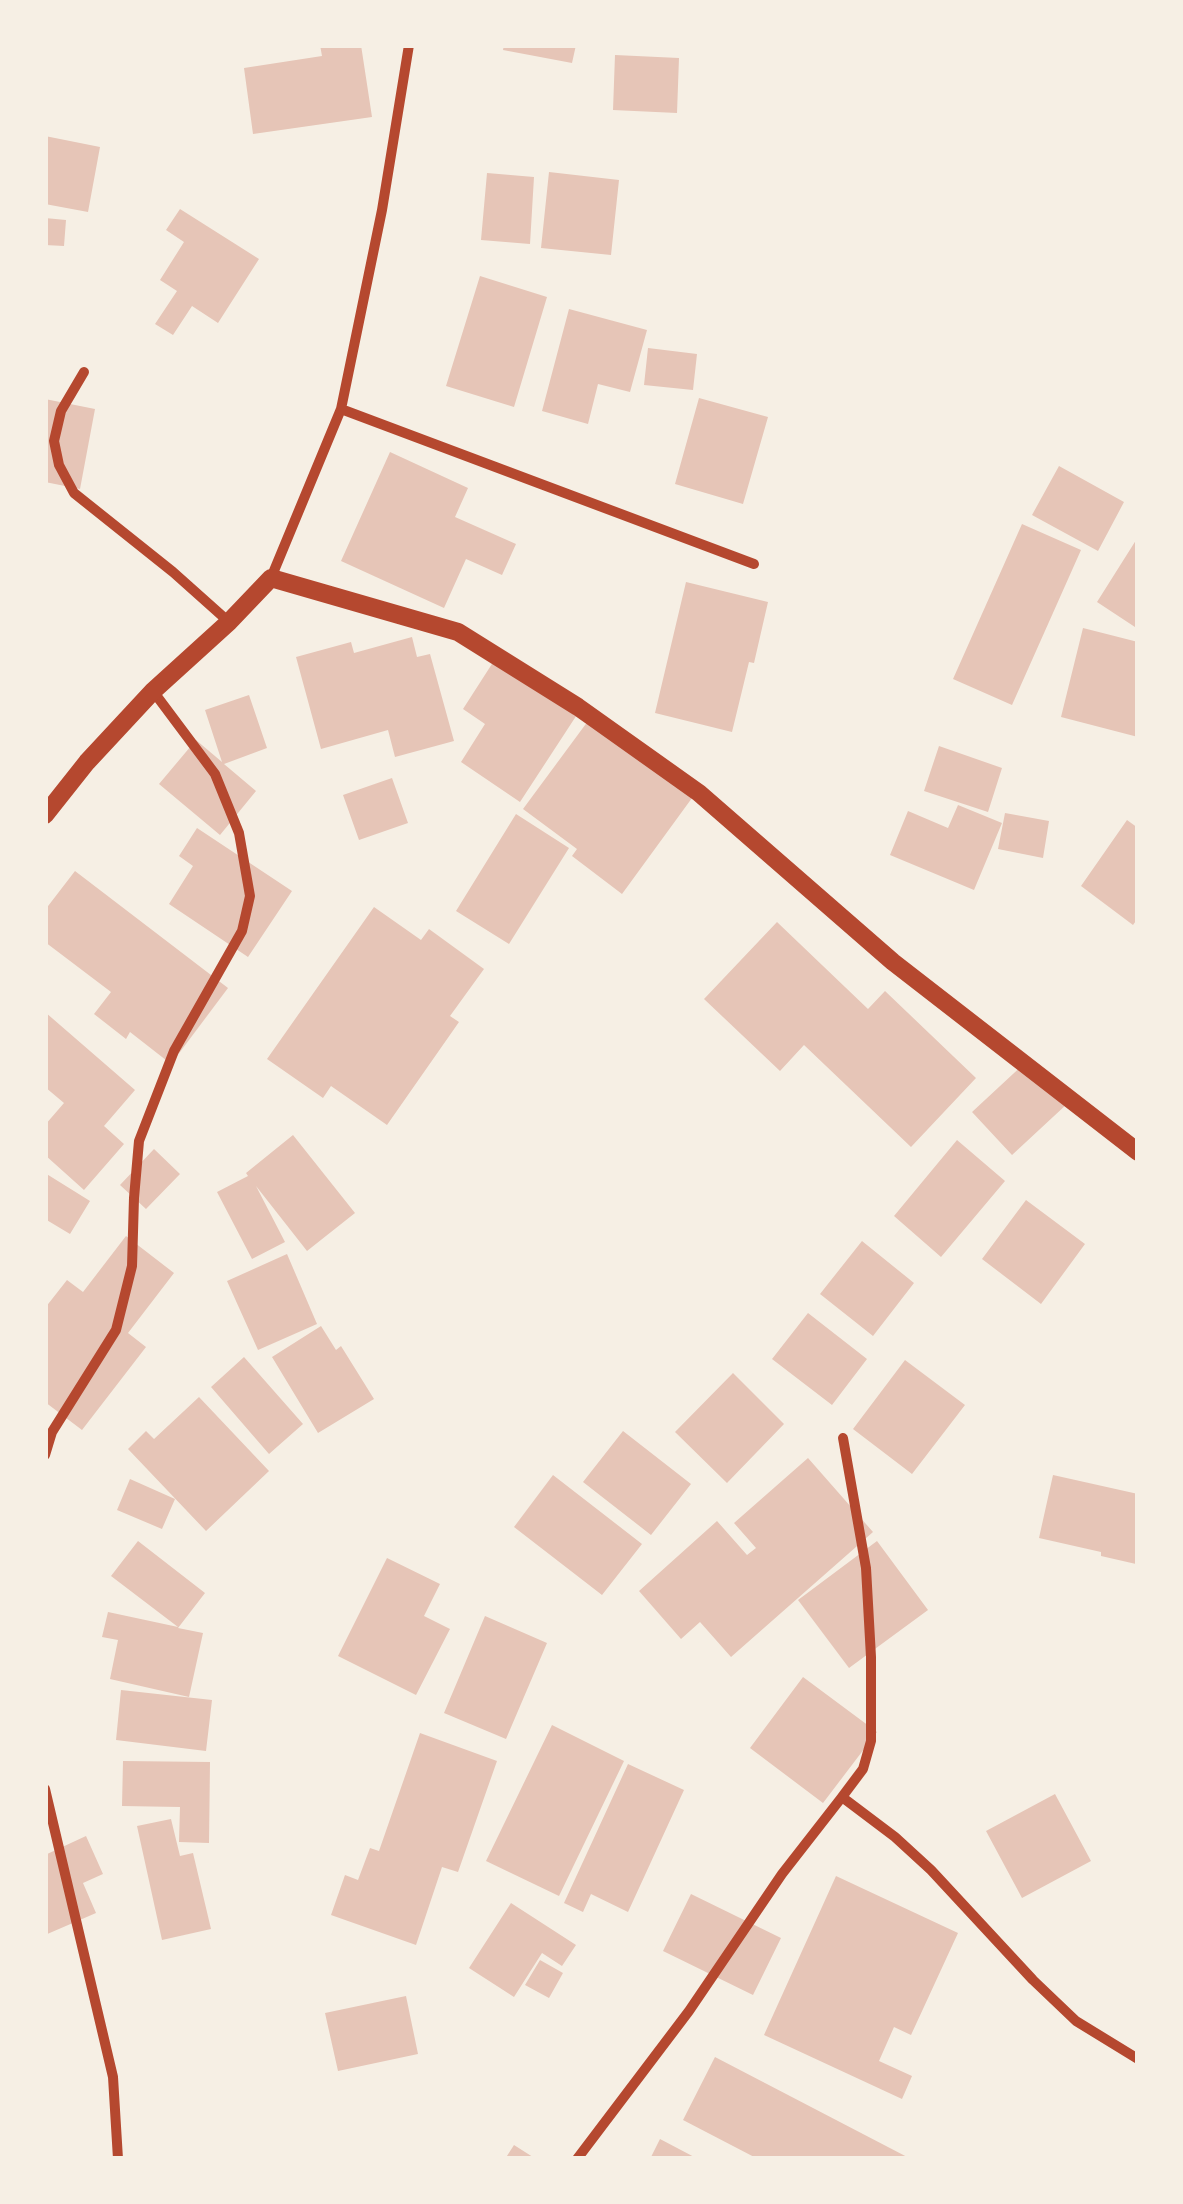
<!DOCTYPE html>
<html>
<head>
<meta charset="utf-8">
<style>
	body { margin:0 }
	#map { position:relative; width:1183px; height:2204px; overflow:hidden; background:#f6efe4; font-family:"Varela Round",sans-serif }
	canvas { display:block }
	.frame { position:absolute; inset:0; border:48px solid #f6efe4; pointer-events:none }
</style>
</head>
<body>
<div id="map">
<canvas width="1183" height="2204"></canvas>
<div class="frame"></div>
</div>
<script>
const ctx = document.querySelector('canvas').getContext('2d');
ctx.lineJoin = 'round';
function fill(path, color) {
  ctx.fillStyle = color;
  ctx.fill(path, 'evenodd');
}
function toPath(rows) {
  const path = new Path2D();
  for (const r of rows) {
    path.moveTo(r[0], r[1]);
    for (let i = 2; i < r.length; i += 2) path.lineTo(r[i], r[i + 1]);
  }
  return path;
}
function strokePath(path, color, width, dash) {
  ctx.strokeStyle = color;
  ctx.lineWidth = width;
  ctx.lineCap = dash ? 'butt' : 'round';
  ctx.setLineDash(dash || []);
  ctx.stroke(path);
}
fill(toPath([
	[320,45,361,45,372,117,253,134,244,68,322,56],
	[504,45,576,45,572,63,503,50],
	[615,55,679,58,677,113,613,110],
	[45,136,100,147,88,212,45,204],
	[549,172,619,180,611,255,541,248],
	[487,173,534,177,530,244,481,240],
	[180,209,259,259,218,323,192,306,173,335,155,324,177,291,160,280,184,242,166,230],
	[45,218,66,220,64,246,45,245],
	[480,276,547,297,514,407,446,386],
	[569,309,647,330,630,392,598,384,588,424,542,411],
	[648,348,697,354,693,390,644,385],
	[699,398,768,417,743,504,675,484],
	[45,399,95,409,80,489,45,482],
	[390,452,468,488,455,517,516,544,502,575,466,559,444,608,341,561],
	[1059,466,1124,502,1098,551,1032,515],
	[1022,524,1081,550,1012,705,953,679],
	[1138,537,1138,629,1097,602],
	[686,582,768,602,754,663,749,662,732,732,655,713],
	[1083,628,1138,642,1138,737,1061,717],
	[412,637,417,657,430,654,454,741,395,757,388,730,321,749,296,657,351,642,354,653],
	[499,653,582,707,520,802,461,762,485,724,463,709],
	[249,695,267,748,224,764,256,791,220,835,159,784,196,740,222,762,205,710],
	[588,721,692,798,622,894,572,856,577,849,523,809],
	[939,746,1002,768,988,812,924,791],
	[392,778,408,823,359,840,343,795],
	[958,805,1002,823,974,890,890,855,908,811,948,828],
	[1005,813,1049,821,1043,858,998,849],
	[516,814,569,848,509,944,456,911],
	[1127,820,1138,828,1138,918,1133,925,1081,886],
	[197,828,292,891,248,957,169,904,193,866,179,856],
	[75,871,228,988,171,1064,130,1032,126,1039,94,1014,111,992,45,942,45,910],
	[374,907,421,940,429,929,484,969,450,1016,459,1022,387,1125,331,1086,323,1098,267,1059],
	[777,922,868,1009,885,991,976,1078,911,1147,804,1045,780,1071,704,999],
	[45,1012,135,1090,104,1126,124,1144,84,1190,45,1155,45,1125,64,1103,45,1087],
	[1027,1061,1067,1104,1012,1155,972,1112],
	[293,1135,355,1213,307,1251,256,1186,285,1242,252,1259,217,1192,248,1176,246,1173],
	[957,1140,1005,1181,941,1257,894,1216],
	[154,1149,180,1174,146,1209,120,1185],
	[45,1173,90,1201,70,1234,45,1219],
	[1026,1200,1085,1244,1041,1304,982,1259],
	[126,1236,174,1273,128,1333,146,1347,82,1430,45,1402,45,1308,67,1280,83,1292],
	[862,1241,914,1283,873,1336,820,1294],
	[287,1254,317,1324,258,1350,227,1281],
	[808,1313,867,1359,832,1405,772,1359],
	[321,1326,336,1350,341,1346,374,1399,318,1433,272,1357],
	[244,1357,303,1424,269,1454,211,1387],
	[905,1360,965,1405,912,1474,853,1429],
	[733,1373,784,1424,727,1483,675,1432],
	[199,1397,269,1471,206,1531,128,1449,146,1431,154,1439],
	[623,1431,691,1484,651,1535,583,1482],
	[808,1458,873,1532,731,1657,700,1622,681,1639,639,1591,717,1521,747,1555,756,1548,734,1523],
	[553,1475,642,1544,602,1595,514,1527],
	[1053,1475,1138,1494,1138,1554,1136,1564,1101,1556,1101,1552,1039,1538],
	[130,1479,175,1499,162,1529,117,1510],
	[138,1541,205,1593,178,1628,203,1633,189,1697,110,1679,118,1640,102,1637,108,1612,178,1627,111,1576],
	[877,1541,928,1610,849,1668,798,1600],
	[387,1558,440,1584,424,1616,450,1629,416,1695,338,1656],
	[485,1616,547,1643,506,1739,444,1713],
	[803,1677,877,1732,823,1803,750,1748],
	[121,1690,212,1700,206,1751,116,1740],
	[552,1725,624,1761,559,1896,486,1861],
	[420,1733,497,1761,458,1872,442,1867,416,1945,331,1915,345,1875,358,1880,370,1848,379,1851],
	[123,1761,210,1762,209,1843,179,1842,180,1807,122,1806],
	[628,1764,684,1790,628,1912,591,1894,583,1912,564,1903],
	[1055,1794,1091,1861,1022,1898,986,1831],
	[171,1819,180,1856,193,1853,211,1929,162,1940,137,1826],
	[86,1836,103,1874,83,1883,96,1913,45,1935,45,1855],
	[836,1876,958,1933,911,2035,894,2027,879,2061,912,2076,902,2099,764,2035],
	[691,1894,781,1938,753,1995,663,1951],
	[511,1903,576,1945,562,1966,542,1953,514,1997,469,1968],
	[540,1960,563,1973,549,1998,525,1985],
	[406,1996,418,2054,338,2071,325,2013],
	[715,2057,911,2159,758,2159,683,2120],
	[660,2139,698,2159,650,2159],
	[514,2145,536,2159,505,2159]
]), '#e6c5b7');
strokePath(toPath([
	[84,372,61,411,54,441,59,465,74,493,173,572,229,622],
	[341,409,754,564],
	[271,578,341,409,382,210,409,45],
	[843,1438,866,1568,871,1657,871,1741,863,1769,842,1797,895,1837,931,1870,1033,1980,1076,2021,1138,2059],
	[45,1455,52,1432,116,1330,132,1266,134,1198,139,1141,174,1051,242,931,250,896,239,833,215,774,153,691],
	[45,1789,113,2077,118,2159],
	[577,2159,689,2011,782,1874,842,1797]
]), '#b5482f', 10);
strokePath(toPath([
	[45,815,87,762,153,691,229,622,271,578,458,632,578,707,699,793,893,962,1138,1152]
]), '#b5482f', 18);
</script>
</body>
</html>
